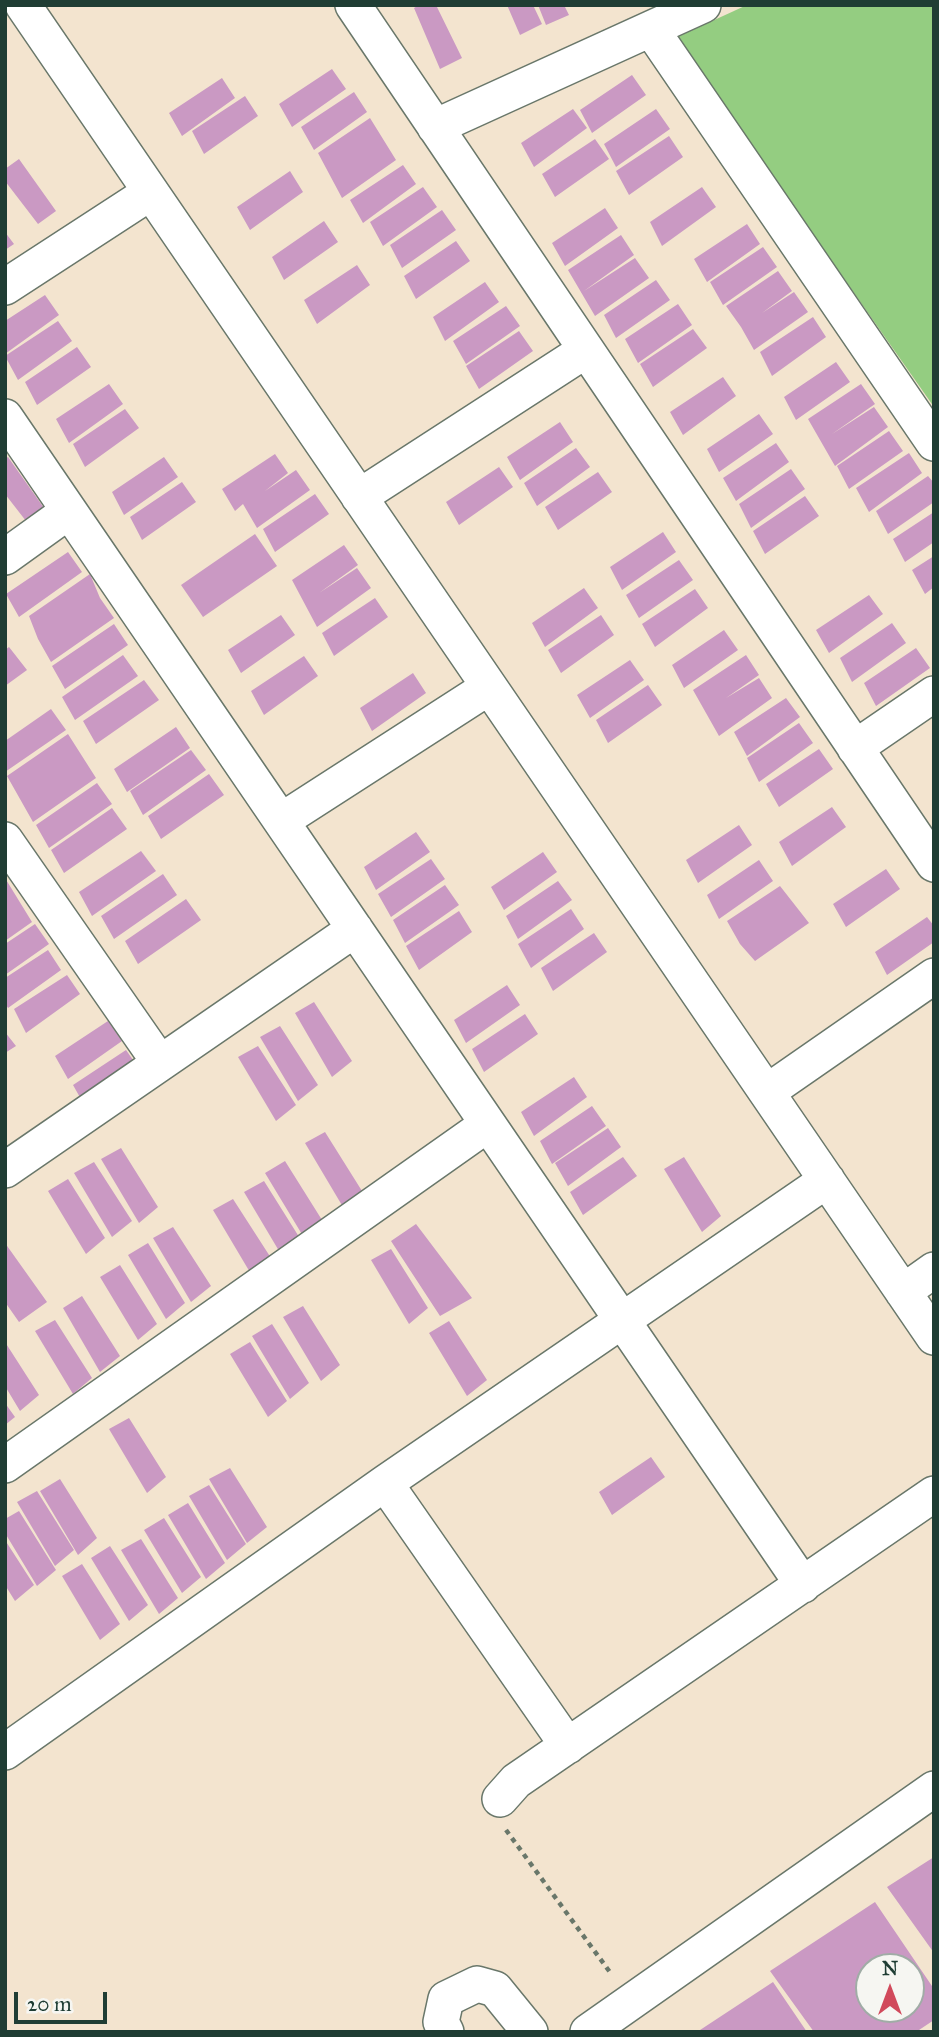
<!DOCTYPE html>
<html>
<head>
<meta charset="utf-8">
<style>
	body { margin:0 }
	#map { position:relative; width:939px; height:2037px; overflow:hidden; background:#f3e4cf; font-family:"IM FELL Great Primer",serif }
	canvas { display:block }
	.frame { position:absolute; inset:0; border:7px solid #1f3d34; pointer-events:none }
	.north { position:absolute; left:855px; top:1953px; width:70px; height:70px; box-sizing:border-box; background:#f6f6f2; border:2px solid #a0aca6; border-radius:50%; rotate:0deg; font-size:19px; font-weight:700; line-height:28px; text-align:center; color:#1f3d34 }
	.north::after { content:''; display:block; margin:auto; width:24px; height:32px; background:#d1495b; clip-path:polygon(50% 0,100% 100%,50% 72%,0 100%) }
	.scale { position:absolute; left:14px; top:1992px; width:93px; height:32px; box-sizing:border-box; border:4px solid #1f3d34; border-top:0; padding-left:9px; font-size:21px; line-height:24px; white-space:nowrap; color:#1f3d34; -webkit-text-stroke:5px #f6f6f2; paint-order:stroke }
</style>
</head>
<body>
<div id="map">
<canvas width="939" height="2037"></canvas>
<div class="frame"></div>
<div class="north">N</div>
<div class="scale">20 m</div>
</div>
<script>
const ctx = document.querySelector('canvas').getContext('2d');
ctx.lineJoin = 'round';
function fill(path, color) {
  ctx.fillStyle = color;
  ctx.fill(path, 'evenodd');
}
function toPath(rows) {
  const path = new Path2D();
  for (const r of rows) {
    path.moveTo(r[0], r[1]);
    for (let i = 2; i < r.length; i += 2) path.lineTo(r[i], r[i + 1]);
  }
  return path;
}
function strokePath(path, color, width, dash) {
  ctx.strokeStyle = color;
  ctx.lineWidth = width;
  ctx.lineCap = dash ? 'butt' : 'round';
  ctx.setLineDash(dash || []);
  ctx.stroke(path);
}
fill(toPath([
	[747,5,934,5,934,407,675,38]
]), '#94cd81');
fill(toPath([
	[419,5,436,5,462,58,440,69,414,8],
	[507,5,533,5,542,24,520,35],
	[538,5,564,5,569,15,546,25],
	[332,69,346,89,292,127,279,104],
	[632,75,646,95,592,133,580,110],
	[222,78,235,98,182,136,169,113],
	[354,92,367,112,314,150,301,127],
	[245,96,258,116,204,154,192,131],
	[573,109,587,128,534,167,521,143],
	[656,109,670,129,616,167,604,144],
	[370,118,396,160,342,198,318,153],
	[669,136,683,157,629,195,616,171],
	[595,139,609,159,555,197,542,174],
	[19,159,56,211,38,224,5,181,5,169],
	[403,165,416,184,363,223,350,200],
	[290,171,303,192,250,230,237,207],
	[423,187,437,207,383,246,370,222],
	[702,187,716,207,662,246,650,222],
	[605,208,618,228,565,266,552,243],
	[442,210,456,230,402,268,390,245],
	[324,221,338,242,284,280,272,257],
	[747,224,760,244,707,282,694,259],
	[5,232,14,244,5,250],
	[621,235,634,255,584,291,635,258,649,278,595,316,568,270],
	[456,241,470,261,416,299,404,276],
	[763,247,777,267,723,305,710,282],
	[357,265,370,285,317,324,304,300],
	[778,271,792,291,762,313,794,292,808,312,754,350,741,327,726,306],
	[656,280,670,300,616,338,604,315],
	[485,282,499,302,445,341,433,317],
	[45,295,59,315,5,354,5,321],
	[678,304,692,325,638,363,625,339],
	[506,306,520,326,466,364,453,341],
	[813,317,826,337,772,376,760,352],
	[58,321,72,341,18,380,5,356],
	[693,329,707,348,653,387,640,364],
	[519,331,533,351,479,389,466,366],
	[77,347,91,367,37,405,25,382],
	[836,362,850,382,796,420,784,397],
	[723,377,736,396,683,435,670,412],
	[109,384,123,404,69,443,56,419],
	[861,384,875,404,832,434,874,407,888,427,835,466,808,419],
	[125,409,139,428,85,467,73,444],
	[759,414,773,434,719,472,707,449],
	[560,422,573,442,520,480,507,457],
	[889,431,903,451,849,489,837,466],
	[776,443,789,462,736,501,723,478],
	[576,448,590,467,537,506,524,483],
	[909,453,922,473,869,512,856,488],
	[275,454,288,473,265,491,296,470,310,490,257,528,243,504,235,511,222,489],
	[8,457,44,508,26,521,5,494,5,459],
	[164,457,178,477,124,515,112,492],
	[499,467,513,487,459,525,446,502],
	[791,469,805,489,751,528,739,504],
	[598,472,612,492,558,530,545,507],
	[928,476,934,483,934,502,888,534,876,511],
	[182,482,196,502,142,540,130,517],
	[315,494,329,514,275,552,263,529],
	[805,496,819,516,765,554,753,531],
	[934,512,934,542,905,562,893,539],
	[663,532,676,552,622,590,610,567],
	[255,534,277,566,203,617,181,585],
	[344,545,358,565,319,593,357,568,371,588,317,627,292,580],
	[68,552,82,572,19,617,6,594],
	[934,556,934,587,925,594,912,570],
	[679,560,693,580,639,618,626,595],
	[90,574,100,598,114,618,51,662,38,639,29,616],
	[584,588,598,608,545,647,532,623],
	[695,589,708,608,655,647,642,624],
	[869,595,883,614,829,653,816,630],
	[375,598,388,617,334,656,322,633],
	[281,615,295,635,241,673,228,650],
	[601,615,614,635,561,673,548,650],
	[892,623,906,643,852,682,840,658],
	[114,624,128,645,65,689,52,666],
	[724,630,738,650,684,688,672,665],
	[9,647,27,670,5,686,5,650],
	[916,648,930,668,876,706,864,683],
	[123,655,138,676,75,720,62,697],
	[746,655,759,675,726,698,759,678,772,698,719,736,693,690],
	[304,656,318,676,264,715,251,691],
	[630,660,644,680,590,718,577,695],
	[413,673,426,693,372,731,360,708],
	[144,680,159,700,96,744,83,721],
	[648,685,662,705,608,743,596,720],
	[786,698,800,717,747,756,734,732],
	[51,709,66,730,5,772,5,741],
	[799,723,813,743,759,782,747,758],
	[176,727,190,748,127,792,114,769],
	[68,734,96,778,33,822,7,776],
	[819,749,833,769,779,807,766,784],
	[191,750,206,770,143,815,130,791],
	[209,774,224,795,161,839,148,816],
	[97,783,112,804,49,848,36,825],
	[832,807,846,827,792,866,779,842],
	[112,808,127,829,64,873,51,850],
	[739,825,752,845,698,883,686,860],
	[416,832,430,852,376,890,364,867],
	[141,851,156,871,92,916,79,892],
	[543,852,557,872,504,910,491,887],
	[431,859,445,879,391,917,378,894],
	[759,860,773,881,719,919,707,895],
	[886,869,900,889,846,927,833,904],
	[163,874,177,895,114,939,101,916],
	[5,878,32,922,5,941],
	[558,881,572,900,518,939,506,916],
	[445,885,459,905,405,943,393,920],
	[780,886,809,923,755,961,740,944,727,921],
	[186,899,201,920,138,964,125,941],
	[571,909,584,929,531,968,518,944],
	[459,911,472,932,419,970,406,946],
	[927,917,934,926,934,942,887,975,875,952],
	[35,924,49,944,5,975,5,944],
	[594,933,607,952,553,991,541,968],
	[48,950,61,970,8,1008,5,1003,5,978],
	[67,975,80,994,26,1033,14,1009],
	[507,985,520,1005,466,1043,454,1020],
	[314,1002,352,1061,332,1077,295,1013],
	[525,1014,538,1034,484,1072,472,1049],
	[108,1021,122,1041,68,1079,55,1056],
	[280,1026,318,1085,298,1101,260,1037],
	[5,1032,16,1046,5,1053],
	[258,1046,296,1105,276,1121,238,1057],
	[126,1050,140,1070,86,1108,73,1085],
	[574,1077,587,1097,534,1136,521,1112],
	[592,1106,606,1126,552,1164,540,1141],
	[608,1128,621,1147,568,1186,555,1163],
	[325,1132,362,1191,343,1207,305,1143],
	[121,1148,158,1207,139,1223,101,1159],
	[623,1157,637,1176,583,1215,570,1192],
	[684,1157,721,1216,702,1232,664,1169],
	[285,1161,322,1220,303,1236,265,1173],
	[94,1162,132,1221,112,1237,74,1173],
	[68,1179,105,1238,86,1254,48,1191],
	[264,1181,301,1240,282,1256,244,1192],
	[233,1199,271,1258,251,1274,213,1210],
	[416,1224,472,1298,440,1316,391,1241],
	[173,1227,211,1286,191,1302,153,1238],
	[5,1243,47,1302,19,1322,5,1302],
	[148,1243,185,1303,166,1319,128,1255],
	[391,1249,428,1308,409,1324,371,1260],
	[120,1265,157,1324,138,1340,100,1277],
	[82,1296,120,1356,100,1372,63,1308],
	[303,1306,340,1365,321,1381,283,1317],
	[55,1320,92,1378,73,1394,35,1331],
	[449,1321,487,1380,467,1396,429,1333],
	[272,1324,309,1383,290,1399,252,1336],
	[5,1342,39,1395,20,1411,5,1386],
	[250,1342,287,1401,268,1417,230,1354],
	[5,1403,15,1417,5,1425],
	[129,1418,166,1477,147,1493,109,1429],
	[651,1457,665,1477,612,1515,599,1492],
	[230,1468,267,1527,247,1543,209,1479],
	[60,1479,97,1538,78,1555,40,1491],
	[209,1485,246,1544,227,1560,189,1496],
	[37,1491,74,1550,55,1566,17,1502],
	[188,1503,225,1563,206,1579,168,1515],
	[19,1511,56,1570,37,1586,5,1533,5,1519],
	[164,1518,201,1577,182,1593,144,1530],
	[141,1539,178,1598,159,1614,121,1550],
	[5,1540,34,1585,15,1601,5,1585],
	[110,1546,148,1605,129,1621,91,1558],
	[82,1564,120,1624,100,1640,62,1576],
	[934,1857,934,1953,887,1887],
	[875,1902,934,1989,934,2020,916,2032,814,2032,770,1971],
	[869,1967,911,1967,911,2009,869,2009],
	[773,1982,807,2032,697,2032]
]), '#ca99c3');
const minor = toPath([
	[23,5,934,1337],
	[353,5,934,864],
	[651,29,934,443],
	[435,127,703,5],
	[5,287,151,192],
	[5,417,803,1585],
	[359,497,586,350],
	[5,557,69,511],
	[855,748,934,694],
	[281,821,489,687],
	[5,840,160,1063],
	[767,1092,934,976],
	[5,1170,355,929],
	[903,1292,934,1270],
	[5,1465,488,1124],
	[385,1483,568,1746],
	[5,1752,385,1483,827,1180],
	[500,1799,516,1781,934,1494],
	[446,2032,441,2022,446,1999,477,1984,495,1989,530,2032],
	[588,2032,934,1789]
]);
strokePath(minor, '#69776a', 38);
strokePath(toPath([
	[506,1830,612,1975]
]), '#69776a', 4.5, [5, 5]);
strokePath(minor, '#fff', 35);
</script>
</body>
</html>
